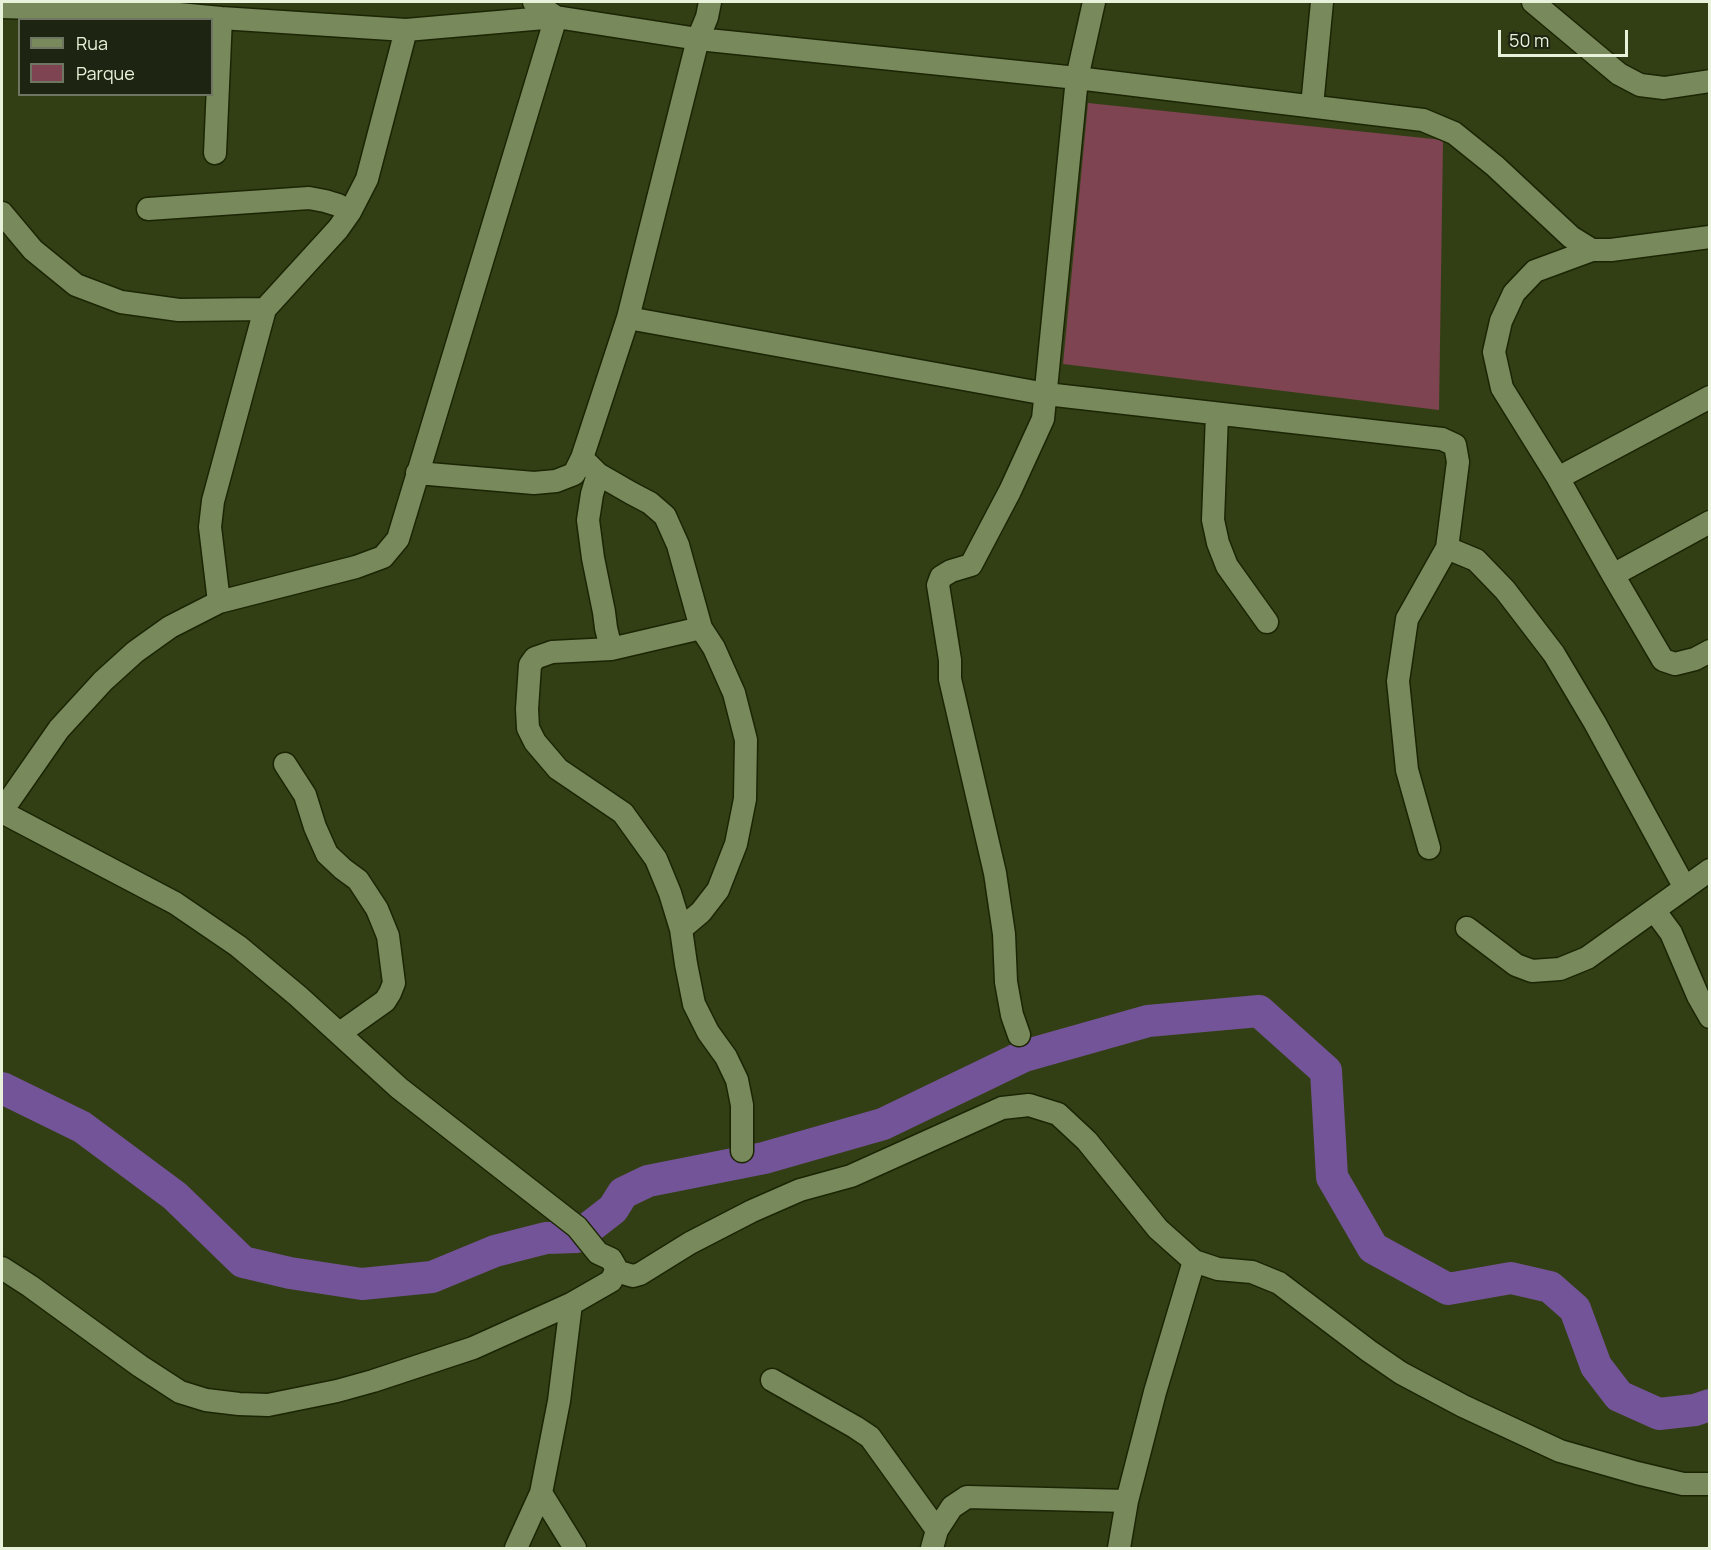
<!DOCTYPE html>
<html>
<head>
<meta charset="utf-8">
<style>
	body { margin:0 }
	#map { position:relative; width:1711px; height:1550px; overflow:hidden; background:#323f14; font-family:Manrope,sans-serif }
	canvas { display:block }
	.frame { position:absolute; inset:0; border:3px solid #e8f1d9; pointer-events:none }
	.legend { position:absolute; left:18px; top:18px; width:195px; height:78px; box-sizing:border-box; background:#1d2411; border:2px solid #6e7661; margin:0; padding:8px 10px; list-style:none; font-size:18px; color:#e8f1d9 }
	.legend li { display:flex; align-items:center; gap:12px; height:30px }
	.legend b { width:30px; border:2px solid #6e7661 }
	.scale { position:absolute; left:1498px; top:30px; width:130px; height:27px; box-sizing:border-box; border:3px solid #e8f1d9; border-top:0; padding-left:8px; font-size:18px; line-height:21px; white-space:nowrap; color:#e8f1d9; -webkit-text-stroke:4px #1d2411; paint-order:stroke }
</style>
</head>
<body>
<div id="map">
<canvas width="1711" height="1550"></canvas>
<div class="frame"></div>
<ul class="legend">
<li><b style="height:8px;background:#78895b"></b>Rua</li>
<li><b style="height:16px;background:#7e4452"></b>Parque</li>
</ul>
<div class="scale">50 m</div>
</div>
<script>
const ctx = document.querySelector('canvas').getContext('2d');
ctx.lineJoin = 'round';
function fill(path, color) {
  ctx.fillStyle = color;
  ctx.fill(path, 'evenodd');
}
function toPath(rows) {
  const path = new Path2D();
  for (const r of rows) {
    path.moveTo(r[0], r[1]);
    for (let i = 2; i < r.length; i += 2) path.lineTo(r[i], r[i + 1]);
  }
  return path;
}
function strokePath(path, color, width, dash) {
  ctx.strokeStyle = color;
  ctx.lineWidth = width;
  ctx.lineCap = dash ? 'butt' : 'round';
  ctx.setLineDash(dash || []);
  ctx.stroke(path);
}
fill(toPath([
	[1088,103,1443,140,1439,410,1063,364]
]), '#7e4452');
strokePath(toPath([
	[2,1088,82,1127,175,1196,243,1262,290,1273,362,1284,432,1277,495,1251,546,1238,577,1237,613,1209,623,1193,648,1181,764,1158,883,1124,1024,1056,1148,1021,1259,1011,1326,1071,1332,1177,1373,1248,1448,1289,1511,1278,1550,1287,1575,1309,1596,1366,1619,1396,1659,1414,1695,1410,1710,1405]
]), '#745498', 32);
const minor = toPath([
	[534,2,556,17,698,39,1077,78,1423,120,1454,133,1495,166,1571,237,1592,250,1611,250,1710,237],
	[1533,2,1619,74,1640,85,1664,88,1710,81],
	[2,7,157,12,221,18,406,30,556,17,398,539,383,557,356,567,219,602,170,627,135,652,103,681,59,729,2,811],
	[1312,106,1322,2],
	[215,153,221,18],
	[148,209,309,198,325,201,338,205,350,212],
	[2,213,33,250,76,285,121,302,179,310,265,309,338,229,350,212,367,179,406,30],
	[1592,250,1535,271,1514,293,1501,321,1494,352,1502,388,1558,478,1613,575,1663,660,1675,664,1695,659,1710,651],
	[628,318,1046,394,1442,439,1455,445,1458,462,1447,548,1407,619,1398,681,1407,770,1429,848],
	[1217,414,1213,520,1218,543,1227,566,1267,622],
	[582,458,598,474,631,493,650,503,665,516,678,545,701,628,714,648,734,693,746,740,745,799,736,844,718,890,701,912,681,929],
	[417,473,534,483,556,481,574,474,582,458,628,318,698,39,707,17,710,2],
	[598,474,592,494,588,520,593,558,604,612,606,628,611,649],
	[1558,478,1710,397],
	[1447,548,1476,560,1505,590,1554,654,1595,723,1685,888],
	[1613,575,1710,522],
	[219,602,210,527,213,501,265,309],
	[701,628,611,649,552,652,535,658,530,665,527,709,528,728,535,742,558,769,623,813,656,859,670,893,681,929,686,964,694,1004,708,1032,726,1057,737,1080,742,1105,742,1151],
	[285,764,305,795,315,827,327,854,343,869,358,880,377,909,388,936,394,983,390,993,385,1001,340,1033],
	[2,812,175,903,238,946,298,996,399,1088,577,1227,598,1253,611,1259,615,1266,616,1271,611,1281,571,1304,559,1401,541,1493,516,1548],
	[1654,910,1671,933,1698,996,1710,1017],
	[1467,928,1516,965,1532,971,1560,969,1587,958,1710,870],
	[1019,1035,1012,1015,1006,982,1004,934,995,873,950,679,950,660,938,585,941,577,951,571,971,565,1010,491,1043,419,1077,78,1094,2],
	[2,1268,30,1286,140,1366,180,1392,206,1400,239,1404,268,1405,337,1391,373,1381,473,1348,571,1304],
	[616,1271,633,1276,640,1274,690,1243,752,1211,800,1190,851,1176,1002,1108,1029,1105,1058,1114,1087,1141,1158,1229,1194,1261,1218,1269,1252,1272,1279,1283,1369,1351,1401,1373,1463,1406,1560,1451,1637,1473,1683,1484,1710,1484],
	[772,1380,855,1427,870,1437,937,1530],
	[541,1493,575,1548],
	[932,1548,937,1530,952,1507,967,1497,1127,1501,1155,1392,1194,1261],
	[1119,1548,1127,1501]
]);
strokePath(minor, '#1b2504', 25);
strokePath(minor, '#78895b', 22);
</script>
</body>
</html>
